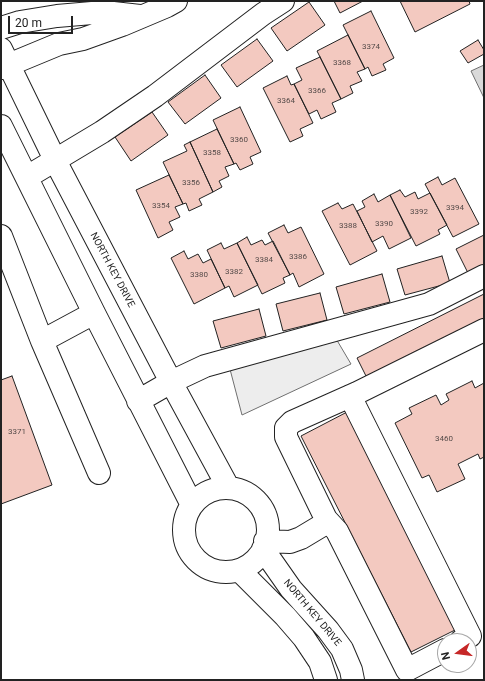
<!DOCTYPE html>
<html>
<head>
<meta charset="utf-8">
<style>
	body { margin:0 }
	#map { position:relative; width:485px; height:681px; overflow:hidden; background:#fff; font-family:Roboto,sans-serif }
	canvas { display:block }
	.frame { position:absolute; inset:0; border:2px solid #222; pointer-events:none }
	.north { position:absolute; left:437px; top:633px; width:40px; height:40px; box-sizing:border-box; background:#fff; border:1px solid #a7a7a7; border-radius:50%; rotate:256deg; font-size:11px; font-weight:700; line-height:16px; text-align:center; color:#222 }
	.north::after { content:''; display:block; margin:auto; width:14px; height:18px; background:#c62828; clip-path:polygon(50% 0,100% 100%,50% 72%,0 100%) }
	.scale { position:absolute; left:8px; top:16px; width:65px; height:18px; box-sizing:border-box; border:2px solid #222; border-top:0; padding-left:5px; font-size:12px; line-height:14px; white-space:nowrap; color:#222; -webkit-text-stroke:3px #fff; paint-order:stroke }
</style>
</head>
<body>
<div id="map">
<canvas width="485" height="681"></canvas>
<div class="frame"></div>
<div class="north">N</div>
<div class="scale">20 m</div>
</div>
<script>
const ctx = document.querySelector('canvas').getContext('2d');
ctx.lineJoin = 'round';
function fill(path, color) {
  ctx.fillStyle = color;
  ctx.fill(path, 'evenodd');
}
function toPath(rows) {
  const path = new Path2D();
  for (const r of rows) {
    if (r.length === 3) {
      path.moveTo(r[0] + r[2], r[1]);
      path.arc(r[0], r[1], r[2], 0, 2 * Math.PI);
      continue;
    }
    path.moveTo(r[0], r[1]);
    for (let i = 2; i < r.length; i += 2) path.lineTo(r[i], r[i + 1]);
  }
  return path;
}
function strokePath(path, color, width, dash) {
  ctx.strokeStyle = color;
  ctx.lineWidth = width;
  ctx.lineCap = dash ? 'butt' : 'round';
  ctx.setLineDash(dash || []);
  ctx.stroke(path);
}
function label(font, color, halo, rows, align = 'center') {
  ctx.font = font + ' Roboto,sans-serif';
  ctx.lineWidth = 3;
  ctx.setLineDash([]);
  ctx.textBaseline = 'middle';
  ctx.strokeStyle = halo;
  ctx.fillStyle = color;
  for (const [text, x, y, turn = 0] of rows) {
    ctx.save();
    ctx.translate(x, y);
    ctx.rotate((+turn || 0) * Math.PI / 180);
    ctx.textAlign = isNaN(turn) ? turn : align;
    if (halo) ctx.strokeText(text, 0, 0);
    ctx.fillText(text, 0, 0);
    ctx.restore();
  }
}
const parking = toPath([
	[325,320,351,364,242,415,226,354,325,320]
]);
fill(parking, '#ededed');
strokePath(parking, '#6f6f6f', 1);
const water = toPath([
	[484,65,484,98,471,71,484,65]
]);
fill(water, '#d9d9d9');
strokePath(water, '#6f6f6f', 1);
const building = toPath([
	[334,1,363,1,340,13,334,1],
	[400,1,469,1,470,4,415,32,400,1],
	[309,2,325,25,287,51,271,28,309,2],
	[371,11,394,58,383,64,386,70,372,76,368,67,365,69,343,25,371,11],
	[348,35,365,69,357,72,362,81,350,86,353,93,341,99,317,51,348,35],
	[257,39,273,61,237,87,221,65,257,39],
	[478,40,484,50,484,54,468,63,460,51,478,40],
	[320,57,341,99,332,103,336,112,321,119,317,110,309,114,294,84,302,80,296,68,320,57],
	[205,75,221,98,185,124,168,102,205,75],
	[287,76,291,85,294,84,313,123,300,129,303,136,290,142,263,88,287,76],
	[240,107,261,152,250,157,253,164,240,170,236,163,234,164,213,120,240,107],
	[152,112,168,135,131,161,115,137,152,112],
	[217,129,234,164,225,167,229,176,219,181,222,187,213,192,190,142,217,129],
	[190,142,213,192,199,199,202,205,189,211,186,203,183,204,163,162,187,151,184,145,190,142],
	[169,175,183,204,175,207,180,217,169,222,173,230,158,238,136,190,169,175],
	[438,177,442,185,455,178,479,224,453,237,425,184,438,177],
	[400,190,405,197,415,192,418,199,430,193,447,225,438,230,440,234,416,246,390,195,400,190],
	[374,194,378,202,390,195,411,238,389,249,383,236,372,242,357,211,365,207,362,201,374,194],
	[338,203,342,209,353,204,377,251,350,265,322,211,338,203],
	[284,225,288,233,301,227,324,274,299,287,293,273,290,275,268,233,284,225],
	[484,235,484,268,469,275,456,249,484,235],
	[247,237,251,245,262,240,265,245,273,241,290,275,283,278,285,283,262,294,237,243,247,237],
	[221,243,224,249,237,243,258,285,234,297,229,286,225,288,207,250,221,243],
	[184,251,188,259,198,254,203,263,211,259,225,288,194,304,171,258,184,251],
	[442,256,450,283,405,295,397,269,442,256],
	[382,274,390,302,344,314,336,287,382,274],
	[320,293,327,320,283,331,276,304,320,293],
	[484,294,484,318,367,378,357,358,484,294],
	[259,309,266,336,221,348,213,321,259,309],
	[12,376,52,485,1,504,1,380,12,376],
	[472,381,475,388,484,383,484,457,480,459,478,454,458,464,465,479,437,492,429,475,422,478,395,423,412,414,409,408,436,395,441,405,449,400,446,394,472,381],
	[349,411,459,628,411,652,301,436,349,411]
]);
fill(building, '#f3c9c0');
strokePath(building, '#222', 1);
const minor = toPath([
	[1,28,20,22,57,16,92,13,113,13,140,16],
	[1,49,59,168,171,382,228,487],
	[1,68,59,44,83,39,122,25,167,6,176,1],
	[1,126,94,313,192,505],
	[27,177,102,132,155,96,263,14,283,1],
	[1,236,42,341,99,473],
	[42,341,94,313],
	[350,396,470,636,461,641],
	[138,401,171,382,205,366,429,304,484,276],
	[226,530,42],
	[326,519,337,531,407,670,445,650],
	[265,541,290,542,301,538,321,526,326,519,286,437,286,428,292,422,357,393,484,330],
	[263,549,291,589,328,630,342,649,351,670,353,680],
	[239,570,285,616,304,638,320,662,326,680]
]);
strokePath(minor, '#222', 24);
strokePath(minor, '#fff', 22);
label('8px', '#564c4a', null, [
	["3374",371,47],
	["3368",342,63],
	["3366",317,91],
	["3364",286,101],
	["3360",239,140],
	["3358",212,153],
	["3356",191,183],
	["3354",161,206],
	["3394",455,208],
	["3392",419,212],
	["3390",384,224],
	["3388",348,226],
	["3386",298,257],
	["3384",264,260],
	["3382",234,272],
	["3380",199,275],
	["3371",17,432],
	["3460",444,439]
]);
label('10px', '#222', '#fff', [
	["NORTH KEY DRIVE",112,270,62],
	["NORTH KEY DRIVE",312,613,50]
]);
</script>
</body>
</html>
